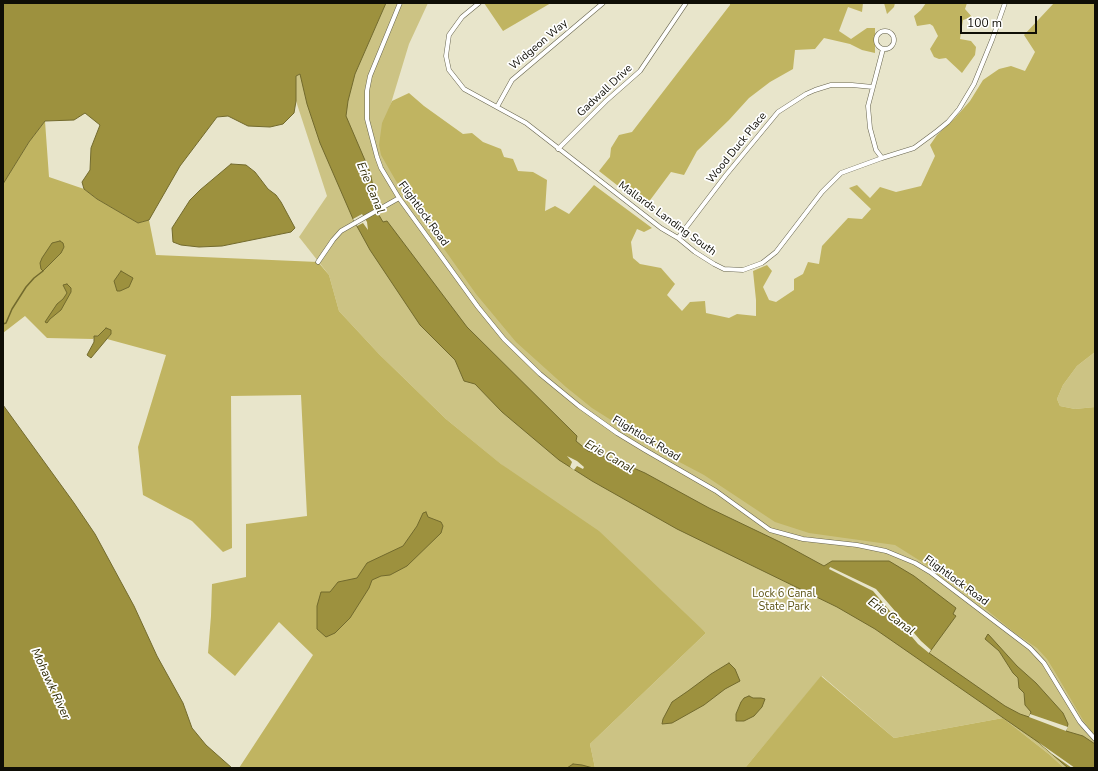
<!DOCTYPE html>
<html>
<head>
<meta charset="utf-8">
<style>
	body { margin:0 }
	#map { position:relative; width:1098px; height:771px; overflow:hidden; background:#e8e5cb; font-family:"Nunito Sans",sans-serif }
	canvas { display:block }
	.frame { position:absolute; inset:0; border:4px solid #0f0e06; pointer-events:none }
	.scale { position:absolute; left:960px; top:16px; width:77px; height:18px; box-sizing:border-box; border:2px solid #0f0e06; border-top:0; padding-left:5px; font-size:12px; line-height:14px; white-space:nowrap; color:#0f0e06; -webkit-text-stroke:3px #fff; paint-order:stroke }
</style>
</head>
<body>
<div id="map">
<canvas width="1098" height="771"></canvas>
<div class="frame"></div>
<div class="scale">100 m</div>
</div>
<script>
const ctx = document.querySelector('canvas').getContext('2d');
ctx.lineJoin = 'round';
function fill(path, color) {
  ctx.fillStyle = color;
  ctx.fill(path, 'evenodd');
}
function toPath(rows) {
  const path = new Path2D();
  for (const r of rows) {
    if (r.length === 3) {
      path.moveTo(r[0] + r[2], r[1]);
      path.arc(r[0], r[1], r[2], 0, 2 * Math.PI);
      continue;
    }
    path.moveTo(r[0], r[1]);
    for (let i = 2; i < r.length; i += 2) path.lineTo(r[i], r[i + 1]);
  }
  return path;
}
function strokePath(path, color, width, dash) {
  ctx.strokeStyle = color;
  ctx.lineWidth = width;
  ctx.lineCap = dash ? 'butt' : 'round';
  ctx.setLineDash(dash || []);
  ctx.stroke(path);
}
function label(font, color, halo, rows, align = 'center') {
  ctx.font = font + ' "Nunito Sans",sans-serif';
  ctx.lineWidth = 3.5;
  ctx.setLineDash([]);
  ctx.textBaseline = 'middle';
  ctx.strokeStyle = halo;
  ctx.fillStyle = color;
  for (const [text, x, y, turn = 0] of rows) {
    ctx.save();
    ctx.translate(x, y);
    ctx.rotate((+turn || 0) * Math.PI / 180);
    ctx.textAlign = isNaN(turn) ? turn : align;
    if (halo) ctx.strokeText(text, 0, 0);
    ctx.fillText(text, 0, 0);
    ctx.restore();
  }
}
fill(toPath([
	[386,3,428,3,409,44,382,133,880,529,1095,612,1095,768,1064,768,1050,755,1003,718,894,738,822,676,745,768,595,768,590,744,706,633,446,419,379,354,339,311,329,275,299,237,327,196,296,101,296,76,300,74,355,73],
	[1095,352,1095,407,1075,409,1060,406,1057,399,1063,385,1077,366]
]), '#ccc384');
fill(toPath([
	[484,3,551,3,503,31],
	[730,3,863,3,862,12,848,7,839,31,851,39,867,28,875,28,875,53,862,50,850,44,824,38,815,49,795,50,793,69,770,82,749,98,729,120,697,151,684,175,671,172,645,207,599,171,610,157,611,148,619,135,632,132,730,5],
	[884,3,895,3,894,7,887,14],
	[926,3,967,3,965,9,972,17,963,20,960,39,971,41,976,47,975,55,962,73,946,58,939,59,934,57,930,49,938,36,933,26,930,24,917,26,914,16,921,10],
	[1054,3,1095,3,1095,352,1077,366,1063,385,1057,399,1060,406,1075,409,1095,407,1095,734,1091,731,1083,720,1055,672,1047,659,1037,648,1015,633,949,579,895,545,809,533,775,522,704,475,668,456,592,408,566,387,516,342,476,294,396,181,381,155,379,145,382,123,392,101,409,93,424,106,463,134,472,133,483,142,501,149,504,157,513,159,518,171,533,172,547,180,545,211,555,206,569,214,594,185,652,228,644,232,637,229,631,242,633,258,640,264,661,268,675,284,667,295,682,311,690,302,705,301,706,313,729,318,737,314,756,316,756,300,753,271,767,265,772,271,763,287,769,300,776,302,794,290,794,279,803,274,808,262,819,264,822,246,848,218,862,219,871,209,849,188,857,185,870,198,880,187,896,192,921,186,935,156,930,145,937,135,955,118,970,101,983,80,999,69,1011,66,1025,71,1035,52,1024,35],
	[45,121,49,177,84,189,97,199,138,223,149,220,156,255,318,262,329,275,339,311,379,354,446,419,501,464,599,531,706,633,590,744,595,768,239,768,313,655,279,622,235,676,208,653,211,616,212,584,246,577,246,524,307,516,301,395,231,396,232,548,223,552,192,521,143,495,138,447,166,355,107,339,111,334,95,336,93,339,47,338,25,316,3,333,3,184,29,142],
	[821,676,894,738,1003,718,1050,755,1064,768,745,768]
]), '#c0b461');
const water = toPath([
	[3,3,386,3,355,74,348,101,346,116,370,172,375,196,373,205,383,222,387,221,467,327,577,436,576,441,588,451,615,460,645,473,709,508,780,542,824,566,832,561,889,561,914,576,956,608,953,614,956,616,929,653,1005,706,1020,714,1029,717,1031,712,1025,705,1024,693,1019,688,1018,678,1013,673,999,651,985,639,988,634,1017,666,1036,683,1063,713,1068,724,1066,731,1083,736,1095,744,1095,768,1068,768,1038,742,875,629,837,607,677,529,592,481,559,460,502,412,475,384,464,381,455,360,420,325,370,250,353,219,320,143,307,104,300,74,296,76,296,101,294,113,283,124,270,127,248,126,228,116,217,117,180,166,149,220,138,223,97,199,84,189,82,182,90,170,91,148,100,125,85,113,74,120,45,121,29,142,3,184,3,3],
	[231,164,246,165,255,172,268,189,276,195,281,202,295,228,291,232,222,246,199,247,181,245,173,242,172,228,190,200,200,190,231,164],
	[60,241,63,243,64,247,61,253,43,271,41,269,40,263,42,258,52,243,60,241],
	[121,271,133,278,129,287,120,291,117,291,114,281,121,271],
	[67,284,71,288,71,292,61,310,50,319,47,323,45,322,57,304,63,299,67,293,63,285,67,284],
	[106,328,111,330,111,334,91,358,87,355,94,342,94,336,98,336,106,328],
	[3,405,74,503,95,534,134,606,157,656,183,703,192,728,206,745,232,768,3,768,3,405],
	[426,512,428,517,441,522,443,526,441,533,407,566,390,575,381,576,372,580,369,588,350,618,335,633,326,637,317,629,317,606,321,592,330,592,338,582,357,578,367,563,403,546,417,526,423,513,426,512],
	[729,663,735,669,740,681,725,689,704,705,672,723,662,724,663,719,672,702,688,691,711,674,729,663],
	[749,696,753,698,761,698,765,699,762,707,754,716,744,721,736,721,736,714,741,702,744,698,749,696],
	[573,764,582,765,593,768,567,768,573,764]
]);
fill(water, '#9d913e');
strokePath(water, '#726a2d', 1);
fill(toPath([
	[362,214,367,222,368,230,363,223,357,226,353,219],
	[567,456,577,461,584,467,583,469,577,466,574,470,570,467,572,462],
	[830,567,876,589,921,641,931,650,929,653,918,644,873,591,829,569],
	[1030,714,1068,727,1066,731,1029,717],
	[1038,742,1075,768,1072,768,1052,754]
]), '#e8e5cb');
strokePath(toPath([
	[3,324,6,323,12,309,26,287,34,278,43,271]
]), '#726a2d', 1.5);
const street = toPath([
	[400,3,370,76,367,91,367,119,377,157,381,168,399,198,478,307,504,339,540,374,579,406,617,433,645,450,716,491,770,530,803,539,857,545,886,551,915,563,930,572,1030,648,1044,663,1080,722,1095,739],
	[479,3,462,17,449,35,446,56,449,70,464,89,526,123,661,228,678,238,695,252,714,264,724,269,743,270,762,263,776,252,822,192,841,173,882,158,914,148,937,131,948,122,959,109,974,84,992,40,1005,3],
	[885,40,9],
	[497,107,512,80,603,3],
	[558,149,606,101,640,71,686,3],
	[882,158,876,150,870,128,868,106,883,49],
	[678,238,726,175,778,112,806,94,815,90,831,85,852,85,873,87],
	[318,262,333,240,341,231,399,198]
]);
strokePath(street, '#67644e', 5);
strokePath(street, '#fff', 4);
label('11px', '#0f0e06', '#fff', [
	["Widgeon Way",539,45,-40],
	["Gadwall Drive",605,91,-43],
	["Wood Duck Place",737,148,-51],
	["Flightlock Road",423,214,54],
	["Mallards Landing South",667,219,36],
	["Flightlock Road",646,439,31],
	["Flightlock Road",956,581,36]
]);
label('11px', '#5f5618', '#fff', [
	["Lock 6 Canal",784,594],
	["State Park",784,607]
]);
label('italic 12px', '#2f2a04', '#fff', [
	["Erie Canal",370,188,67],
	["Erie Canal",609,457,30],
	["Erie Canal",891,617,36],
	["Mohawk River",50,684,65]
]);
</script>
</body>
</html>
